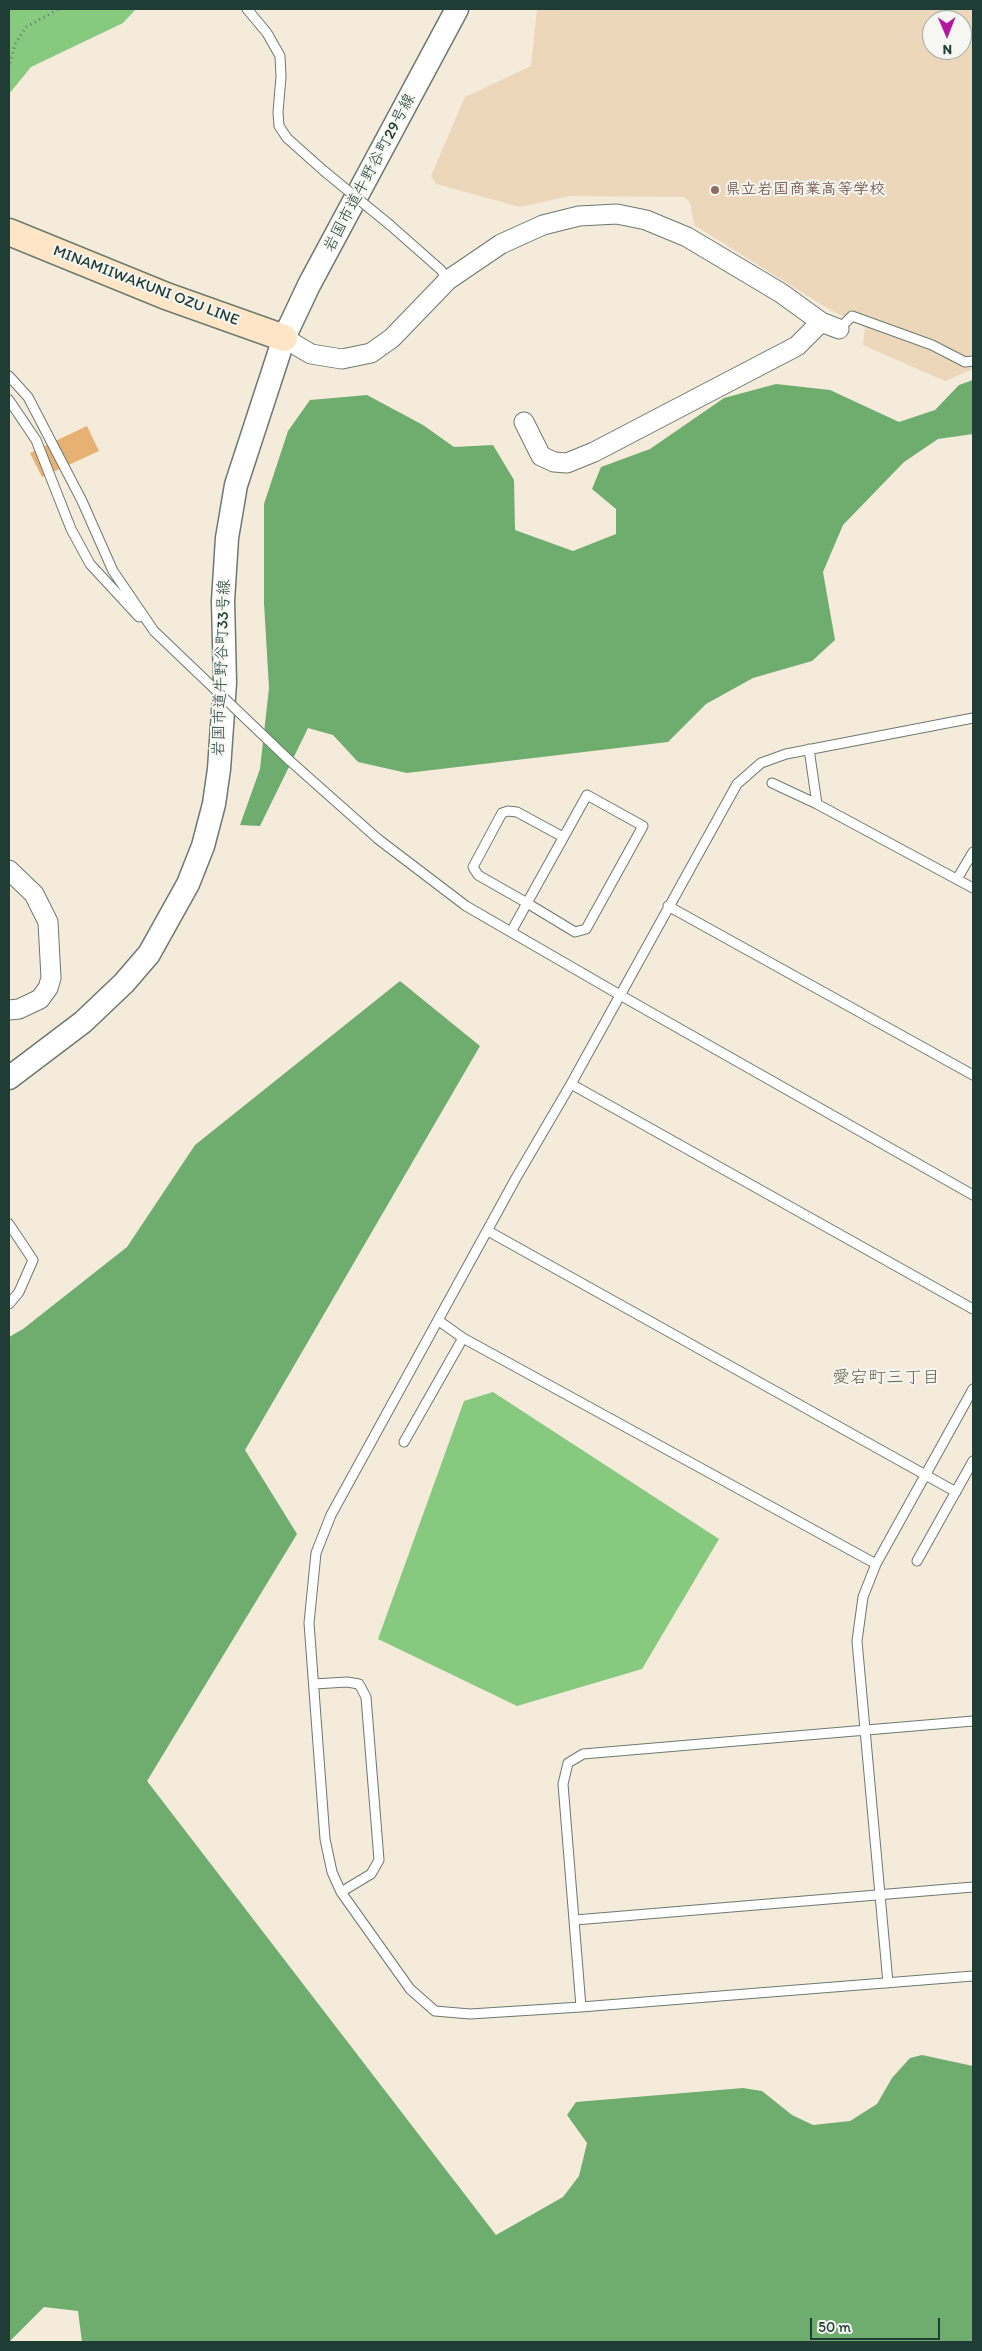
<!DOCTYPE html>
<html>
<head>
<meta charset="utf-8">
<style>
	body { margin:0 }
	#map { position:relative; width:982px; height:2351px; overflow:hidden; background:#f5ebdb; font-family:Itim,sans-serif }
	canvas { display:block }
	.frame { position:absolute; inset:0; border:10px solid #1f3d34; pointer-events:none }
	.north { position:absolute; left:922px; top:10px; width:50px; height:50px; box-sizing:border-box; background:#f6f6f2; border:1px solid #a0aca6; border-radius:50%; rotate:179deg; font-size:14px; font-weight:700; line-height:20px; text-align:center; color:#1f3d34 }
	.north::after { content:''; display:block; margin:auto; width:18px; height:22px; background:#b5179e; clip-path:polygon(50% 0,100% 100%,50% 72%,0 100%) }
	.scale { position:absolute; left:810px; top:2318px; width:130px; height:22px; box-sizing:border-box; border:2px solid #1f3d34; border-top:0; padding-left:6px; font-size:15px; line-height:18px; white-space:nowrap; color:#1f3d34; -webkit-text-stroke:4px #f6f6f2; paint-order:stroke }
</style>
</head>
<body>
<div id="map">
<canvas width="982" height="2351"></canvas>
<div class="frame"></div>
<div class="north">N</div>
<div class="scale">50 m</div>
</div>
<script>
const ctx = document.querySelector('canvas').getContext('2d');
ctx.lineJoin = 'round';
function fill(path, color) {
  ctx.fillStyle = color;
  ctx.fill(path, 'evenodd');
}
function toPath(rows) {
  const path = new Path2D();
  for (const r of rows) {
    path.moveTo(r[0], r[1]);
    for (let i = 2; i < r.length; i += 2) path.lineTo(r[i], r[i + 1]);
  }
  return path;
}
function strokePath(path, color, width, dash) {
  ctx.strokeStyle = color;
  ctx.lineWidth = width;
  ctx.lineCap = dash ? 'butt' : 'round';
  ctx.setLineDash(dash || []);
  ctx.stroke(path);
}
function label(font, color, halo, rows, align = 'center') {
  ctx.font = font + ' Itim,"Klee One",sans-serif';
  ctx.lineWidth = 4;
  ctx.setLineDash([]);
  ctx.textBaseline = 'middle';
  ctx.strokeStyle = halo;
  ctx.fillStyle = color;
  for (const [text, x, y, turn = 0] of rows) {
    ctx.save();
    ctx.translate(x, y);
    ctx.rotate((+turn || 0) * Math.PI / 180);
    ctx.textAlign = isNaN(turn) ? turn : align;
    if (halo) ctx.strokeText(text, 0, 0);
    ctx.fillText(text, 0, 0);
    ctx.restore();
  }
}
fill(toPath([
	[537,9,973,9,973,369,945,381,863,345,865,327,832,311,694,225,690,202,684,197,570,196,520,207,436,184,431,176,465,97,531,66],
	[932,20,962,20,962,50,932,50]
]), '#edd7ba');
fill(toPath([
	[9,9,136,9,123,23,31,67,9,94],
	[493,1392,719,1539,642,1669,517,1706,378,1639,464,1401]
]), '#88c980');
fill(toPath([
	[973,380,973,434,938,439,904,462,843,525,823,572,835,640,812,661,753,678,706,704,668,742,407,773,358,762,333,735,308,728,260,826,240,825,260,769,269,688,264,603,264,504,288,431,310,400,367,395,423,425,454,447,493,445,514,480,515,530,573,551,616,534,616,509,592,489,601,467,650,449,724,398,776,384,830,390,899,422,935,410,959,385],
	[400,981,480,1046,245,1450,297,1534,147,1781,496,2235,563,2197,579,2176,587,2143,567,2115,576,2102,743,2088,762,2091,792,2115,813,2125,850,2121,877,2104,892,2078,910,2058,922,2055,973,2066,973,2342,82,2342,78,2311,44,2307,9,2342,9,1337,23,1329,127,1247,195,1145]
]), '#6ead6e');
fill(toPath([
	[87,426,99,451,42,477,30,453]
]), '#e7b173');
const service = toPath([
	[247,9,267,33,280,56,281,77,278,112,279,126,287,138,324,171],
	[390,225,441,270,448,280],
	[839,329,852,316,932,345,965,362,973,361],
	[9,376,28,397,82,501,113,571,154,631],
	[9,400,36,440,71,529,90,564,139,617],
	[973,718,786,754,761,763,737,784,571,1084,516,1178,331,1515,316,1553,309,1623,325,1839,332,1872,341,1892,410,1989,435,2011,470,2014,581,2007,973,1976],
	[809,749,817,804,973,888],
	[289,760,378,839,466,906,620,995,973,1195],
	[772,783,817,804],
	[957,879,973,852],
	[668,906,973,1075],
	[511,932,527,903,587,795,643,826,586,929,575,932,527,903,478,875,473,867,502,813,508,811,517,812,563,837],
	[571,1084,973,1309],
	[9,1224,33,1260,19,1292,9,1304],
	[488,1231,956,1492],
	[439,1321,463,1338,876,1564],
	[404,1442,463,1338],
	[917,1561,973,1461],
	[314,1684,347,1682,359,1684,366,1697,379,1860,371,1874,341,1892],
	[575,1920,973,1887],
	[888,1983,857,1641,863,1597,876,1564,973,1389],
	[581,2007,563,1784,568,1763,583,1754,973,1721]
]);
const minor = toPath([
	[284,338,311,354,342,359,371,353,392,338,448,280,501,244,543,225,579,216,617,214,646,220,687,237,781,293,821,322,839,329],
	[524,422,541,456,554,462,567,463,594,452,797,346,821,322],
	[9,870,34,894,48,922,51,978,48,988,40,999,19,1009,9,1010]
]);
const tertiary = toPath([
	[9,1078,83,1022,124,983,149,954,188,884,203,846,214,804,219,769,225,683,223,601,227,538,236,485,284,338,309,285,457,9]
]);
const secondary = toPath([
	[9,232,166,296,284,338]
]);
strokePath(service, '#6a7a6e', 11);
strokePath(minor, '#6a7a6e', 21);
strokePath(tertiary, '#6a7a6e', 25);
strokePath(secondary, '#6a7a6e', 29);
strokePath(toPath([
	[9,68,15,44,26,27,59,9]
]), '#6a7a6e', 3, [1, 4]);
strokePath(service, '#fff', 9);
strokePath(minor, '#fff', 19);
strokePath(tertiary, '#fff', 22);
strokePath(secondary, '#fde5c5', 26);
const serviceBridge = toPath([
	[324,171,390,225],
	[154,631,289,760]
]);
strokePath(serviceBridge, '#6a7a6e', 11, []);
strokePath(serviceBridge, '#fff', 9);
for (const [x, y, r, color] of [
	[715,190,5,"#8d6e63"]
]) {
  const dot = new Path2D();
  dot.arc(x, y, r, 0, 2 * Math.PI);
  ctx.fillStyle = color;
  ctx.fill(dot);
  strokePath(dot, '#f6f6f2', 2);
}
label('16px', '#1f3d34', '#f6f6f2', [
	["岩国市道牛野谷町29号線",370,173,-62],
	["MINAMIIWAKUNI OZU LINE",146,286,21],
	["岩国市道牛野谷町33号線",222,668,-88]
]);
label('bold 16px', '#785e54', '#f6f6f2', [
	["県立岩国商業高等学校",725,190]
], 'left');
label('18px', '#65664a', '#f6f6f2', [
	["愛宕町三丁目",886,1378]
]);
</script>
</body>
</html>
